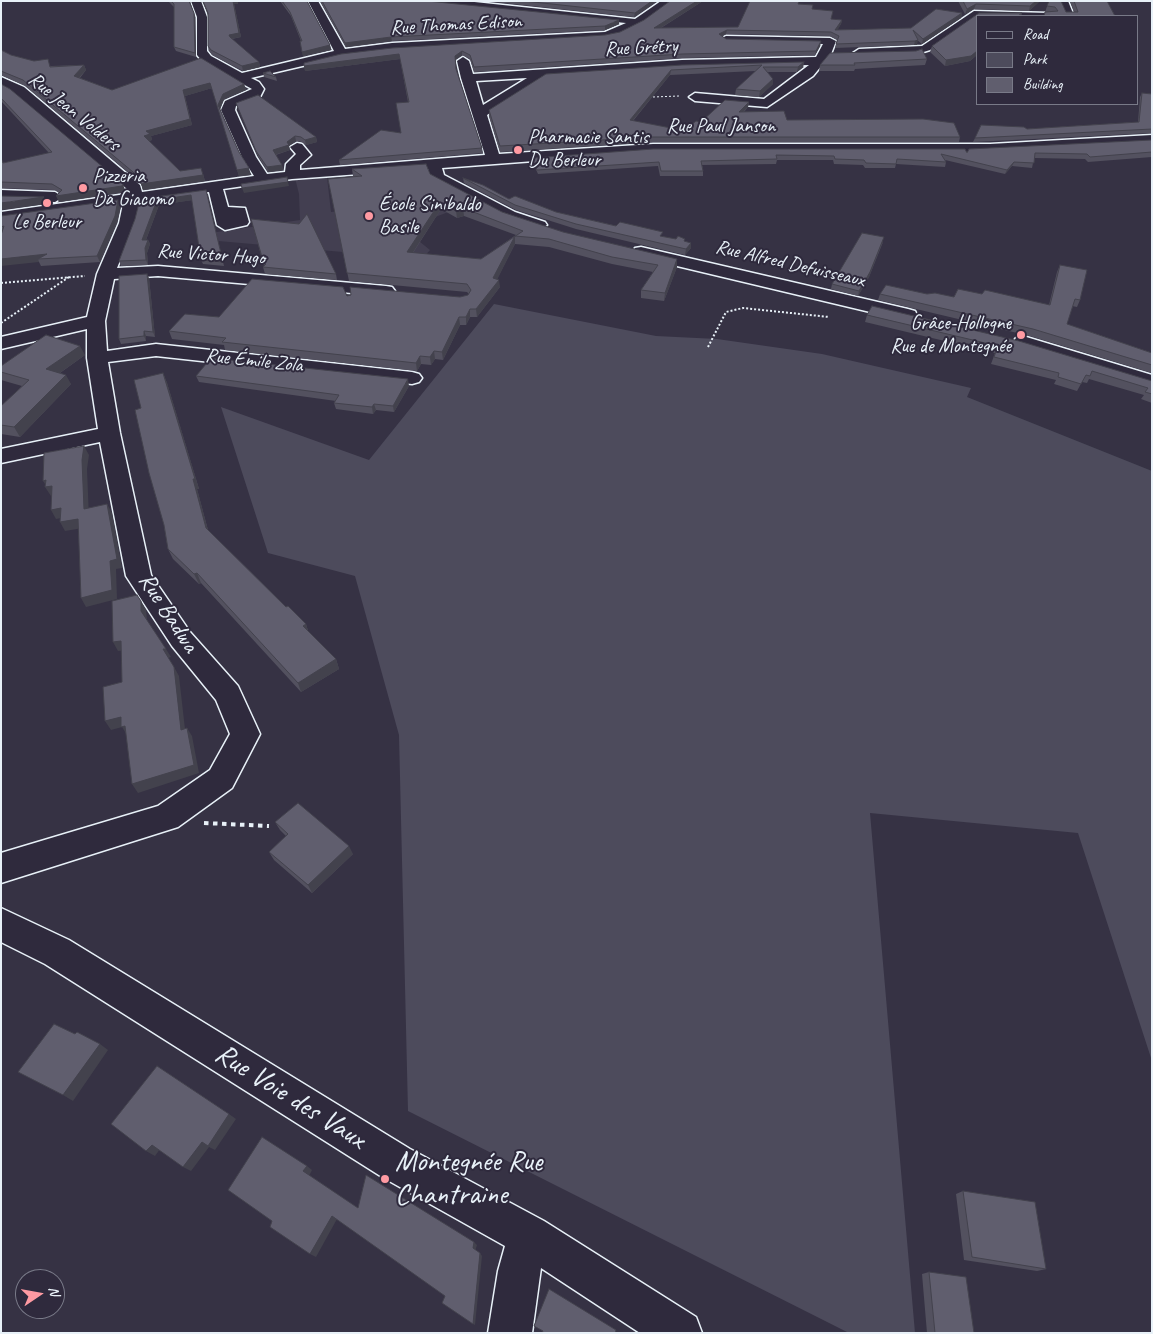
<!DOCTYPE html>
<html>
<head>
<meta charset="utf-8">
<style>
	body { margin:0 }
	#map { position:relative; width:1153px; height:1334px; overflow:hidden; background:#363244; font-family:Caveat,sans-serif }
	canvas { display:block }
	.frame { position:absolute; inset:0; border:2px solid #e8f1f8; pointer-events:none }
	.legend { position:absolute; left:976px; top:15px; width:162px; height:90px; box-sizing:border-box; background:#2f2a3d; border:1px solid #797a88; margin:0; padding:6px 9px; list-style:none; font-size:15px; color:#e8f1f8 }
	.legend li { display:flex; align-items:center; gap:10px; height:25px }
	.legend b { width:25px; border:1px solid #797a88 }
	.north { position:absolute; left:15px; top:1269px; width:50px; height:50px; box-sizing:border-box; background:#2f2a3d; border:1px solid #797a88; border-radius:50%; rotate:78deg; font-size:14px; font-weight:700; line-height:20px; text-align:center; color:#e8f1f8 }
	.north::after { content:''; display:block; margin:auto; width:18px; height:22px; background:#ff9aa2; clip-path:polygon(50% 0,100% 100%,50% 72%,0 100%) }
</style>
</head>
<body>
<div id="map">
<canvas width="1153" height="1334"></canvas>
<div class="frame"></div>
<ul class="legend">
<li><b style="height:6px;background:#2f2a3d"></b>Road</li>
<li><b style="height:14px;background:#4d4b5c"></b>Park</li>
<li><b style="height:14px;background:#605e6e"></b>Building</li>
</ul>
<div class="north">N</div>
</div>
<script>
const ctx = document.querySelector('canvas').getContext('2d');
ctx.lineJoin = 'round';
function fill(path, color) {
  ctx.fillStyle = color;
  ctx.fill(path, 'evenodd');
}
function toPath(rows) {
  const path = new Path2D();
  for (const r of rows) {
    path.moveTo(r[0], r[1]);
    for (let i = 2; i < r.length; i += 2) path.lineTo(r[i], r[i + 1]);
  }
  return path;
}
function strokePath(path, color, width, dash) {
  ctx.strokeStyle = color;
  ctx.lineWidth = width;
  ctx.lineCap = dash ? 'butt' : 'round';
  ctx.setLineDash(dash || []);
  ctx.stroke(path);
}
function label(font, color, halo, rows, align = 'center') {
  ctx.font = font + ' Caveat,sans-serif';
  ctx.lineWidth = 4;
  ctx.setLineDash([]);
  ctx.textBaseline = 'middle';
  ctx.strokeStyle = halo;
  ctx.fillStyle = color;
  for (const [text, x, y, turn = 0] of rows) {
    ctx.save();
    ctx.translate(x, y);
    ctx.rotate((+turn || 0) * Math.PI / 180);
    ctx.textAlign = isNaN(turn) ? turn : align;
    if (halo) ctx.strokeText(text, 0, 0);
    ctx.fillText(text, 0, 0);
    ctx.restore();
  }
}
fill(toPath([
	[327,177,331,212,377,207,464,206,404,229,430,250,422,259,207,240,210,233,300,220,299,194,295,178]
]), '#433f51');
fill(toPath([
	[494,304,656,336,717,339,822,354,971,388,967,397,1152,471,1152,1061,1078,833,870,813,915,1333,849,1333,408,1111,399,735,355,576,268,553,221,407,369,460]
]), '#4d4b5c');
const minor = toPath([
	[191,1,201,1,207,17,207,51,211,56,242,73,334,51,308,1,318,1,345,49,392,43,605,32,626,23,428,4,423,1,465,1,635,19,661,1,673,1,643,23,619,35,605,38,392,51,341,57,251,78,259,82,264,89,260,97,236,106,235,110,256,157,267,174,285,172,286,164,296,154,290,147,297,143,302,144,311,155,300,165,300,170,485,155,461,78,457,61,463,57,469,61,473,74,682,60,816,57,823,44,722,41,720,39,726,36,830,38,836,41,831,54,813,76,767,107,695,101,689,97,695,93,764,99,809,65,682,68,545,77,487,115,499,154,653,144,990,144,1152,135,1152,143,990,152,653,152,442,168,444,175,515,212,545,222,547,225,539,230,503,218,432,180,428,169,292,179,223,189,228,207,245,208,249,222,247,225,225,230,217,225,209,192,140,202,135,223,117,268,158,266,386,286,392,287,395,291,392,295,386,296,158,276,114,279,105,321,107,351,156,344,412,372,419,374,422,378,419,382,412,384,156,356,108,362,120,433,151,575,190,632,238,686,260,734,232,788,178,827,1,883,1,853,158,806,210,770,230,734,216,700,172,646,126,576,100,442,1,463,1,449,98,429,87,358,87,329,1,349,1,337,87,317,97,274,119,223,123,204,1,222,1,212,126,194,127,189,14,93,1,86,1,77,24,87,140,185,142,192,254,176,242,157,221,110,225,101,252,89,203,62,197,55,197,17,191,1],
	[527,78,483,105,476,81,527,78],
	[1058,1,1068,1,1074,16,1064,16,1058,1],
	[974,11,1049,13,1054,16,977,16,930,50,914,55,859,57,853,53,859,49,922,46,974,11],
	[1,190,55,192,63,197,55,202,1,200,1,190],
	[641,247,908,309,915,311,917,315,915,319,908,321,635,256,633,252,635,248,641,247],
	[1023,336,1152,375,1152,388,1016,346,1013,342,1016,338,1023,336],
	[1,908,69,940,410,1149,544,1221,696,1317,702,1333,640,1333,541,1268,532,1333,488,1333,498,1271,505,1246,382,1177,45,964,1,942,1,908]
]);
strokePath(minor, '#e8f1f8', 3);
strokePath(toPath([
	[653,97,679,96]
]), '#e8f1f8', 1, [2, 2]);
strokePath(toPath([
	[1,283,85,276],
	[1,323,69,277],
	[708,347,726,312,743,308,829,317]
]), '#e8f1f8', 2, [2, 2]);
strokePath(toPath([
	[204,823,269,826]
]), '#e8f1f8', 4, [4.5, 4.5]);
fill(minor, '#2f2a3d');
fill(toPath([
	[168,1,190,1,195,17,196,57,176,51,174,47,174,7],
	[202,1,238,1,238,4,234,4,241,37,232,39,259,62,260,67,243,71,212,55,209,50,208,46,208,14],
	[280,1,307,1,330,45,331,50,303,56,301,41,291,16],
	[320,1,427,1,619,24,605,30,392,41,346,47],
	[485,1,657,1,634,17],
	[670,1,703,1,661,28,738,27,799,4,812,9,831,19,842,20,841,24,837,30,911,28,962,13,961,18,922,44,917,40,917,45,914,45,835,48,837,40,830,36,726,34,722,36,726,39,821,41,820,46,815,55,682,58,474,72,470,59,462,55,455,60,456,69,482,148,483,153,340,165,339,160,401,133,408,102,400,59,305,71,304,63,605,35,620,32,644,20],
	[958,1,1040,1,1029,11,974,9,965,14],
	[1049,1,1066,12,1074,12,1070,1,1107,1,1115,16,1045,12],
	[979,13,1022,13,1021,16,977,16,977,55,970,61,945,66,930,52,932,46],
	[1,50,11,55,51,66,84,65,86,70,80,78,112,90,244,84,246,90,224,99,220,110,239,152,251,175,239,176,212,88,185,96,192,125,151,136,152,140,149,141,180,171,203,174,205,181,143,190,141,183,25,86,1,75],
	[830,53,927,59,925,65,855,69,854,71,819,71,820,65],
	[804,62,803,67,797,72,768,72,773,84,759,97,735,95,736,89,756,71,670,75,633,121,676,129,690,126,701,122,749,102,748,107,744,112,787,120,960,137,959,142,653,142,500,152,489,116,489,110,546,74],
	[263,73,276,77,277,81,264,77],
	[1,84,125,190,124,192,59,202,59,193,55,190,1,188,1,157,3,163,49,153,1,101],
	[1142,93,1152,94,1152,133,973,142,975,138,1027,129,1138,122,1140,97],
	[236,103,316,137,317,142,306,145,302,142,296,141,289,146,290,150,276,155,282,165,283,170,268,172,258,156],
	[1152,140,1152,157,1088,162,1085,159,1034,158,1032,168,1012,166,1005,174,945,160,946,162,945,167,896,164,895,168,865,168,863,165,834,164,833,160,777,160,776,164,702,165,703,171,703,176,660,176,658,166,538,174,533,163,532,158,967,153],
	[352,169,430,174,502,212,563,232,677,267,664,301,641,298,641,290,653,272,612,264,549,247,515,244,497,279,500,287,477,317,470,317,466,325,460,325,443,360,435,359,431,365,421,364,417,371,225,350,224,345,172,339,169,331,219,317,347,296,460,297,468,295,469,294,467,292,349,281,328,179,353,176],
	[441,209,457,218,464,216,516,235,481,259,413,253],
	[463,178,509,199,556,212,691,243,691,248,685,255,576,229,516,210,464,183],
	[206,190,224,266,203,264,201,260,192,200,159,205,146,240,148,240,150,244,147,253,148,265,121,266,119,261,135,219,140,199],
	[121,206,117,222,100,262,41,266,39,262,1,233,1,216],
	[251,219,299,224,336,274,337,280,265,274,263,267,264,266],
	[883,242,869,277,858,296,831,289,832,284],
	[1060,265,1080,300,1077,307,1072,306,1067,324,1152,353,1152,373,1030,336,878,300,880,294,927,294,954,297,982,294,1049,305,1057,272],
	[149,278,155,337,146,336,146,341,121,344,119,339],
	[867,315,1152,381,1152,403,1141,399,1144,395,1089,379,1087,383,1082,382,1077,391,1054,384,1056,380,991,364,995,353,865,322],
	[85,355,60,373,71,384,20,437,1,434,1,406,22,386,1,380,1,366],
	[163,373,167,383,199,489,197,489,208,530,286,607,306,624,308,631,336,659,339,669,301,692,201,583,199,584,173,559,168,549,164,525,141,408],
	[196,376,409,386,394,412,376,410,373,414,336,409,334,403,336,401,199,382],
	[275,822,353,854,312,893,274,860,269,852,286,836,280,830],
	[963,1191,1046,1269,1037,1271,964,1260,956,1194],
	[929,1272,974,1333,927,1333,922,1274]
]), '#53515f');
fill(toPath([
	[233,1,238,1,238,4,234,4,241,37,230,39,229,35],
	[652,1,657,1,634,17,635,13],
	[697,1,703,1,654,32,654,28],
	[1036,1,1040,1,1029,11,1030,6],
	[976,4,974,9,965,14,967,9],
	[194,13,195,17,196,57,195,53],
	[962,13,961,18,922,44,923,39],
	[619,20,619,24,605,30,605,26],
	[842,20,841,24,835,35,835,30],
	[727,30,726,34,718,38,719,34],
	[391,37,392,41,346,47,345,43],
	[918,40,917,45,914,45,915,41],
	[821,41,820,46,815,55,816,51],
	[330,45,331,50,303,56,302,52],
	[462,51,462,55,455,60,455,56],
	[977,51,977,55,970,61,945,66,946,60],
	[399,54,400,59,305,71,304,66],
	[259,62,260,67,243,71,242,66],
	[804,62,803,67,797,72,798,67],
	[84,65,86,70,76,81,74,76],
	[671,70,670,75,629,125,630,120],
	[773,79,773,84,759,97,760,91],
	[210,83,212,88,185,96,192,125,151,136,152,140,146,142,144,136,146,131,183,90],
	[244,84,246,90,224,99,219,111,218,105,223,94],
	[749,102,748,107,738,117,739,112],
	[295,136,296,141,289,146,290,150,274,155,273,150],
	[316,137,317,142,306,145,305,140],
	[1014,162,1012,166,1005,174,1007,170],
	[282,165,283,170,268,172,267,167],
	[201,168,205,181,143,190,141,184],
	[249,168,251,175,239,176,237,170],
	[288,182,289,186,244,193,242,188],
	[123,184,125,190,124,192,59,202,56,196],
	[191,195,193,200,159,205,144,245,142,240,157,200],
	[44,197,46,204,1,210,1,203],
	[118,200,121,206,117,222,100,262,97,256],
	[440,202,441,209,408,260,407,252],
	[463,208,464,216,457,218,456,211],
	[515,236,515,244,494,286,493,278],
	[884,237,869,277,858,296,859,291],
	[148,240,150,244,147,253,148,265,146,260,145,248],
	[691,243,691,248,685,255,686,249],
	[47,254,38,259,39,262,1,266,1,259],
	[677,259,677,267,664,301,665,293],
	[147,274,149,278,155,337,153,332],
	[499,280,500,287,477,317,476,309],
	[470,309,470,317,466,325,466,317],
	[459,317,460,325,443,360,442,352],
	[144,331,146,336,146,341,144,336],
	[80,346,85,355,51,379,46,369],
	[434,351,435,359,431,365,430,357],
	[420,356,421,364,417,371,416,363],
	[163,373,167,383,199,489,197,489,210,538,206,528],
	[66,375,71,384,20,437,14,427],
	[408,379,409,386,394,412,393,406],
	[374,404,376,410,373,414,372,407],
	[84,446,89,455,87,469,89,518,84,509,82,460],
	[46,480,52,486,57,495,51,496,45,487,47,487,43,481],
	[107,504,112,513,122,568,116,569,117,599,86,607,81,598],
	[61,508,66,517,56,519,51,510],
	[78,519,83,528,65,531,60,522],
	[197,573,201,583,199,584,194,574],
	[141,601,146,610,147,620,141,611],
	[306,624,309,634,303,626],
	[121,641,127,650,118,651,113,642],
	[163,649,166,649,171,657,168,658],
	[336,659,339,669,301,692,298,683],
	[174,667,179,676,186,738,181,730],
	[121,717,127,726,127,735,122,727,111,730,105,721],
	[187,728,192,736,199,773,138,793,132,784],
	[349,846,353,854,312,893,308,885],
	[100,1044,108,1050,73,1101,63,1095],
	[229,1114,236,1119,215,1150,209,1147,191,1171,183,1167,202,1142],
	[152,1145,160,1149,155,1156,146,1151],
	[307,1166,312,1170,309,1176,303,1171],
	[332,1216,337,1219,316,1257,310,1254],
	[474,1242,477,1245,475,1251,473,1248],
	[480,1253,482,1256,475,1325,473,1324]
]), '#43424d');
const building = toPath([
	[171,1,189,1,194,13,195,53,174,47,174,4,171,1],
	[203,1,233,1,239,33,229,35,230,37,259,62,242,66,211,50,208,46,208,13,203,1],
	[282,1,307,1,330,45,302,52,300,41,302,41,290,12,282,1],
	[322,1,427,1,619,20,605,26,391,37,345,43,322,1],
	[524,1,652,1,635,13,524,1],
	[670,1,697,1,654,28,738,27,750,1,799,1,798,4,813,5,812,9,833,11,831,19,842,20,835,30,911,28,936,9,962,13,923,39,913,30,918,40,915,41,836,44,839,36,831,32,727,30,719,34,726,39,821,41,816,51,682,54,474,67,470,55,462,51,455,56,456,69,482,148,339,160,381,130,401,133,396,103,409,102,399,54,304,66,304,63,341,54,392,48,605,35,620,32,644,20,670,1],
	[963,1,1036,1,1030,6,976,4,967,9,963,1],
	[1049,1,1061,1,1066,12,1078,12,1074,1,1107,1,1115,16,1044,16,1045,12,1058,11,1055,7,1047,6,1049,1],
	[979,13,1022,13,1018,16,977,16,977,51,971,56,946,60,932,46,979,13],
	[922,49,927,59,854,63,855,65,820,65,830,53,916,51,922,49],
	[1,50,11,55,34,61,48,59,50,67,84,65,74,76,112,90,201,58,244,84,223,94,218,105,239,152,249,168,237,170,210,83,183,90,190,119,146,131,150,134,144,136,180,171,201,168,203,175,141,184,139,177,23,80,1,71,1,50],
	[804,62,798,67,763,67,773,79,760,91,736,89,762,65,671,70,630,120,676,129,683,124,690,126,696,121,701,122,725,100,749,102,739,112,784,111,787,120,923,119,954,123,960,137,653,137,500,146,489,110,546,74,682,65,804,62],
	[270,71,276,77,263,73,270,71],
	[1,84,10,89,123,184,122,186,56,196,62,190,52,184,1,182,1,158,3,163,52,152,1,98,1,84],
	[1142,93,1152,94,1152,129,975,138,981,125,1024,127,1027,129,1139,122,1142,93],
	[258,95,316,137,305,140,301,137,295,136,287,142,289,145,273,150,282,165,267,167,256,151,236,103,258,95],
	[1152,140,1152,152,1090,157,1087,154,1035,153,1034,163,1014,162,1007,170,941,154,946,162,897,159,896,164,866,163,864,160,835,159,834,156,776,155,777,159,701,161,703,171,661,171,659,162,537,170,532,158,653,149,965,149,967,153,969,149,1152,140],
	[426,164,430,174,502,212,563,232,677,259,665,293,641,290,658,265,612,257,549,239,515,236,493,278,499,280,476,309,470,309,466,317,459,317,442,352,434,351,430,357,420,356,416,363,222,342,226,338,169,331,185,314,219,317,252,279,343,287,347,296,351,295,350,287,460,297,468,295,471,290,467,284,347,273,328,179,362,176,352,169,426,164],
	[440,202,456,211,463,208,523,231,481,259,407,252,440,202],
	[287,177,288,182,242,188,241,184,287,177],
	[463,178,483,185,509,199,515,196,556,212,616,226,620,222,663,232,660,236,676,239,678,236,685,239,684,241,691,243,686,249,576,224,515,205,463,178],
	[206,190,223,262,201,260,191,195,157,200,142,240,148,240,145,248,146,260,119,261,135,219,140,199,206,190],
	[1,196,44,197,1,203,1,196],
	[118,200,115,216,97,256,38,259,47,254,1,259,1,235,4,226,1,227,1,216,118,200],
	[307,214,336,274,263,267,266,264,264,264,251,219,299,224,307,214],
	[862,233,884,237,870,272,859,291,832,284,862,233],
	[1060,265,1087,270,1080,300,1075,299,1067,324,1152,353,1152,365,1033,329,880,294,886,285,927,294,935,293,954,297,958,289,982,294,985,290,1050,305,1060,265],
	[147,274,153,332,144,331,144,336,119,339,119,276,147,274],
	[872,306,1019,341,1152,381,1152,394,1145,392,1148,388,1092,371,1090,376,1086,375,1081,384,1058,377,1059,373,994,357,998,346,867,315,872,306],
	[46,335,80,346,46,369,66,375,14,427,1,425,1,406,29,380,1,372,1,366,46,335],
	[211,358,408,379,393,406,374,404,372,407,334,403,339,395,196,376,211,358],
	[163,373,195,479,193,479,206,528,286,607,288,606,306,624,303,626,336,659,298,683,197,573,194,574,168,549,164,525,149,473,135,410,141,408,134,380,163,373],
	[84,446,82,460,84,509,107,504,117,559,110,561,112,590,81,598,78,519,60,522,61,508,51,510,52,486,45,487,46,480,43,481,44,453,84,446],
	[137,595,141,601,141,611,166,649,163,649,174,667,181,730,187,728,194,765,132,784,125,726,121,727,121,717,105,721,103,687,122,682,121,641,113,642,112,601,137,595],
	[298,803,349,846,308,885,269,852,288,834,275,822,298,803],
	[54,1024,75,1034,77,1032,100,1044,63,1095,18,1072,54,1024],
	[157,1066,229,1114,208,1146,202,1142,183,1167,152,1145,146,1151,111,1124,157,1066],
	[262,1137,307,1166,303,1171,358,1208,366,1175,474,1242,473,1248,480,1253,473,1324,442,1303,445,1296,332,1216,310,1254,270,1227,272,1221,228,1190,262,1137],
	[963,1191,1035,1202,1046,1269,972,1257,963,1191],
	[929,1272,966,1277,974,1333,935,1333,929,1272],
	[549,1289,616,1330,615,1333,542,1333,543,1331,534,1326,549,1289]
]);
fill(building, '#605e6e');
strokePath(building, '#43424d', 1);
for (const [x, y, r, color] of [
	[518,150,5,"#ff9aa2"],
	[83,188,5,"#ff9aa2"],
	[47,203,5,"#ff9aa2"],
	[369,216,5,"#ff9aa2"],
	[1021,335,5,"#ff9aa2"],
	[385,1179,5,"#ff9aa2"]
]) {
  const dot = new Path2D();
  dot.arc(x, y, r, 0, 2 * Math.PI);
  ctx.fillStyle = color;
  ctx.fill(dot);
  strokePath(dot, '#2f2a3d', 2);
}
label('20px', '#e8f1f8', '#2f2a3d', [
	["Rue Thomas Edison",456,25,-3],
	["Rue Grétry",641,48,-3],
	["Rue Jean Volders",74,112,39],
	["Rue Paul Janson",721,127],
	["Rue Victor Hugo",211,255,4],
	["Rue Alfred Defuisseaux",790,264,13],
	["Rue Émile Zola",254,361,6]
]);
label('20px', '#e8f1f8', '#2f2a3d', [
	["Pharmacie Santis",528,138],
	["Du Berleur",528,161],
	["Pizzeria",93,177],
	["Da Giacomo",93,200],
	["École Sinibaldo",379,205],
	["Basile",379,228],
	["Le Berleur",47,223,"center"],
	["Grâce-Hollogne",1011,324,"right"],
	["Rue de Montegnée",1011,347,"right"]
], 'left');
label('24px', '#e8f1f8', '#2f2a3d', [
	["Rue Badwa",168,613,57]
]);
label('29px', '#e8f1f8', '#2f2a3d', [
	["Rue Voie des Vaux",290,1097,32]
]);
label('29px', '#e8f1f8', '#2f2a3d', [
	["Montegnée Rue",395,1162],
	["Chantraine",395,1195]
], 'left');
</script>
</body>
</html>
